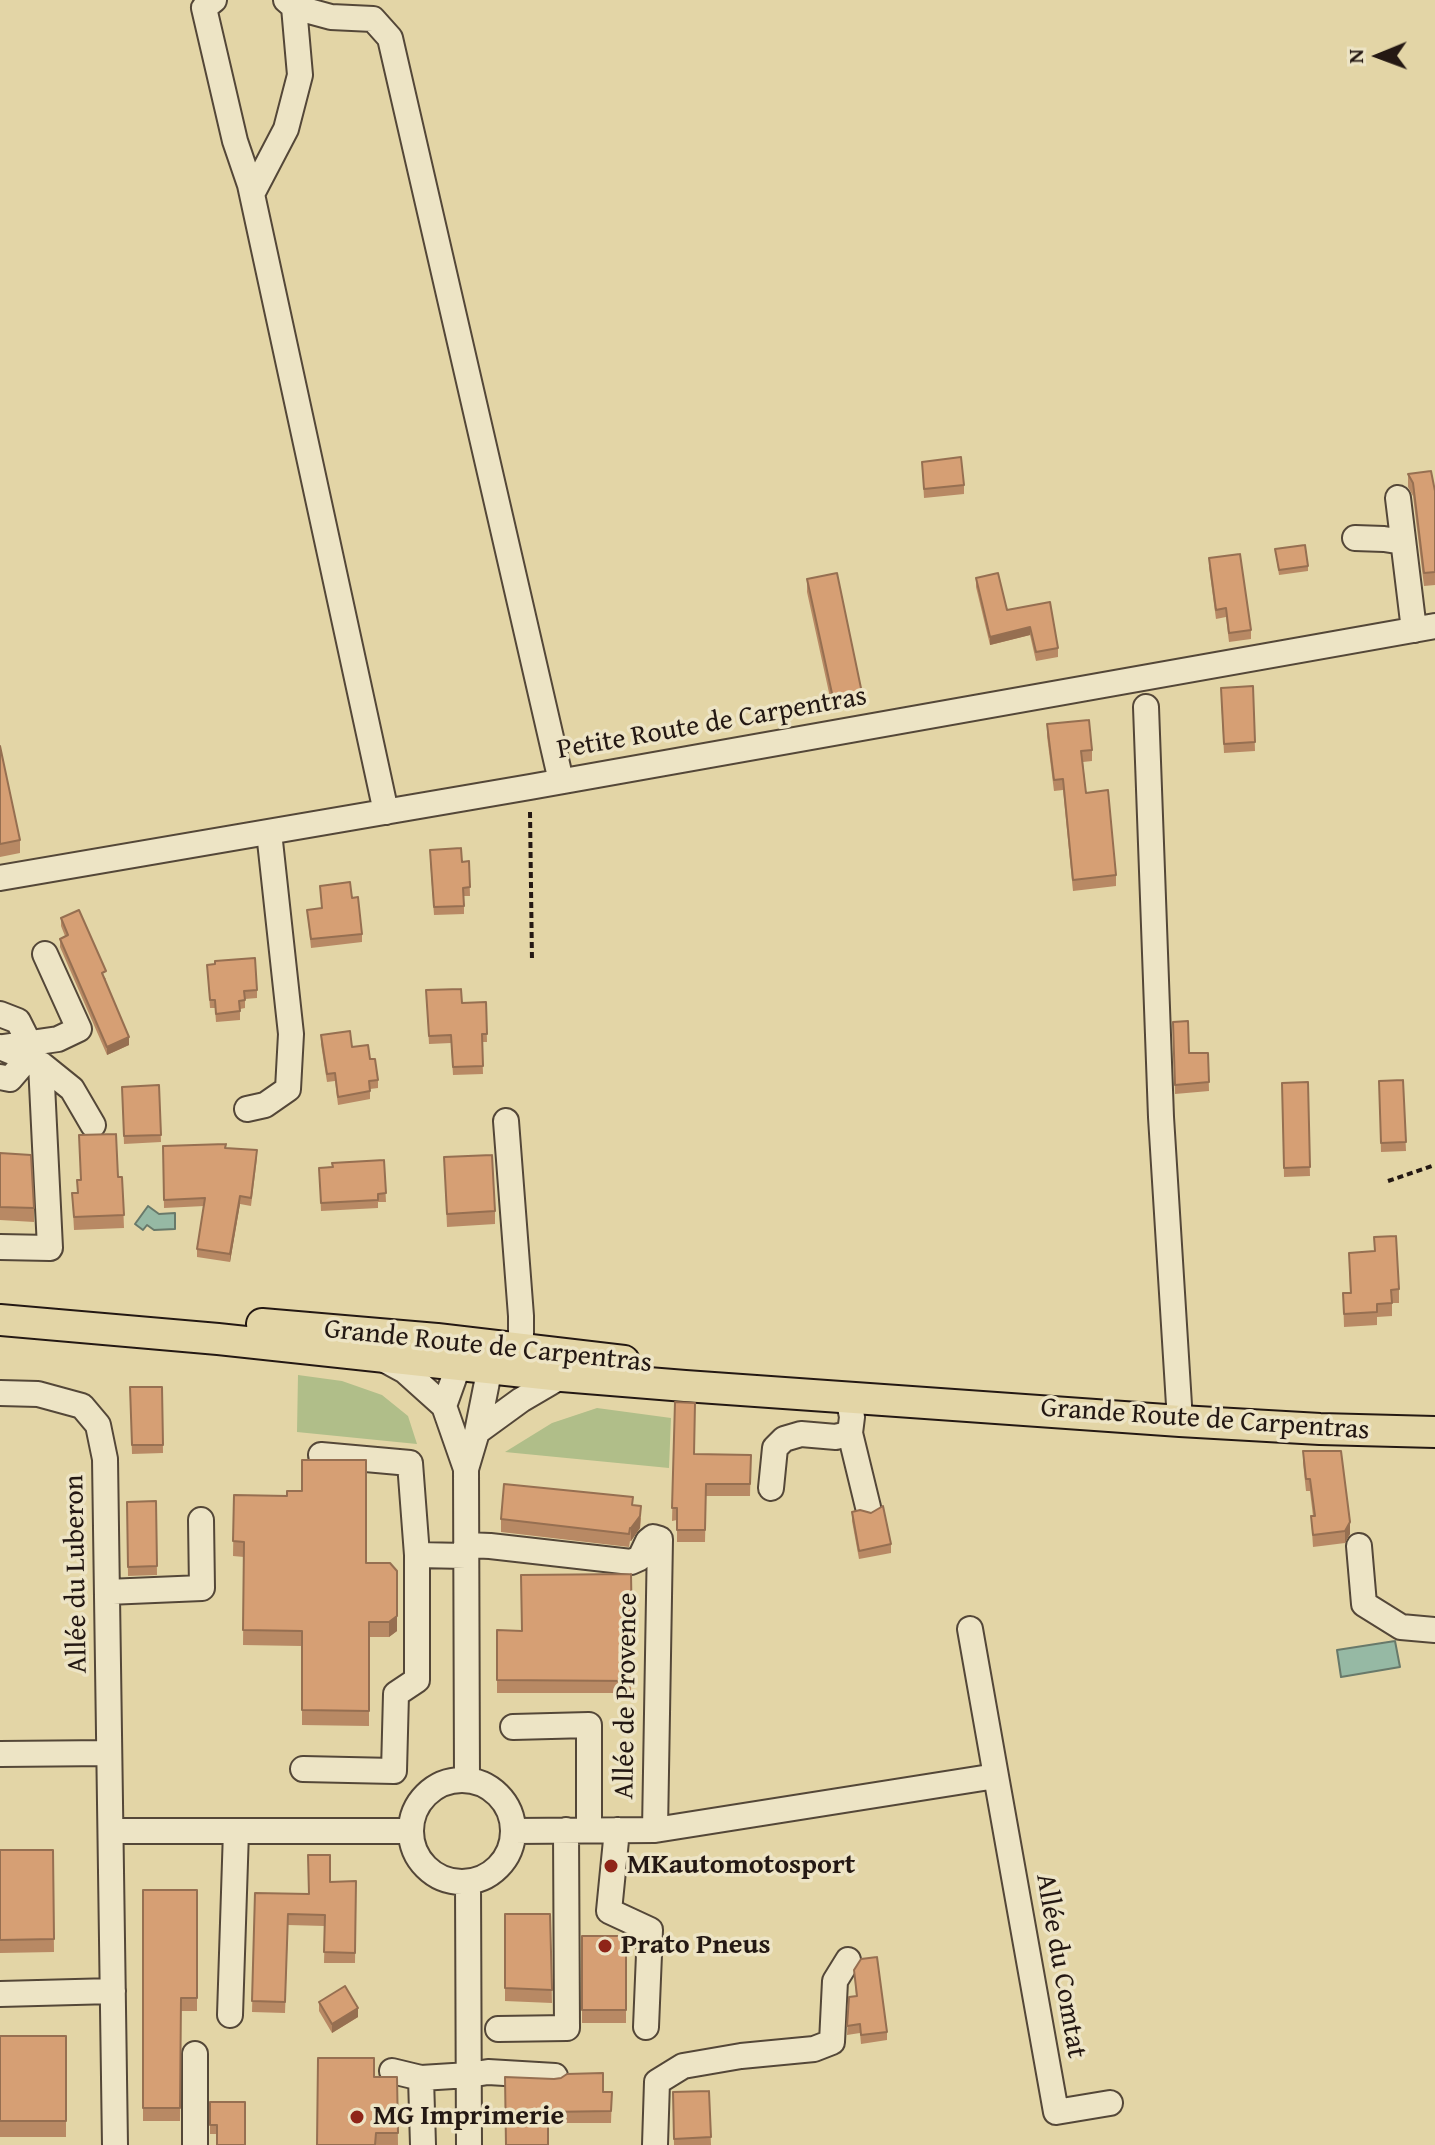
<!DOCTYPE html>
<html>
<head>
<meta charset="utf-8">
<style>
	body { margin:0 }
	#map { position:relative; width:1435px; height:2145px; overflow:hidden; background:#e3d5a6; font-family:"Gentium Book Plus",serif }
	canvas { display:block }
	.north { position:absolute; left:1339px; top:16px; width:80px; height:80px; -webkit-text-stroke:6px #ede4c5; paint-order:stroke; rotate:269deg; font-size:22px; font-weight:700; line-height:32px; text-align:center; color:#241813 }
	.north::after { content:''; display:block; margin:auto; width:28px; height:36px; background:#241813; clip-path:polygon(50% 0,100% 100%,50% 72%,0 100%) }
</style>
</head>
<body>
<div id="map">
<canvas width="1435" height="2145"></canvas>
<div class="north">N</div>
</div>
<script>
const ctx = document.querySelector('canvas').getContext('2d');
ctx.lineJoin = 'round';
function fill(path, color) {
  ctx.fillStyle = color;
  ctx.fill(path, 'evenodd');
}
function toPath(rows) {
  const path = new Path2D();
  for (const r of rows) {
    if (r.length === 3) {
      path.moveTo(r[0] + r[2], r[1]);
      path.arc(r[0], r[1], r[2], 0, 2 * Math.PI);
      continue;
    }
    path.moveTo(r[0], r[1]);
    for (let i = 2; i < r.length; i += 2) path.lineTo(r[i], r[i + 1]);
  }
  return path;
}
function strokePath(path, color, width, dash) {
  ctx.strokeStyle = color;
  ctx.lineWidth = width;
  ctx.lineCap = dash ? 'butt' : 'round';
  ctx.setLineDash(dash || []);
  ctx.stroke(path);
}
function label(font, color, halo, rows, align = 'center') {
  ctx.font = font + ' "Gentium Book Plus",serif';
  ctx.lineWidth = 7;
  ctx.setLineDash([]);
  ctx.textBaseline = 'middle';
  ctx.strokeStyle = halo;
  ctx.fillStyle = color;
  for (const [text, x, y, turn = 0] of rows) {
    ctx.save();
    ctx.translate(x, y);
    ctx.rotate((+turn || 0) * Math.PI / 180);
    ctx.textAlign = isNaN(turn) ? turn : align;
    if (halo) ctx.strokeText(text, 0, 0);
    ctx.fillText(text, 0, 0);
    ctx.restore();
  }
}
fill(toPath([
	[298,1375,342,1381,382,1395,408,1416,417,1444,297,1432],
	[597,1408,671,1418,669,1468,505,1452,552,1423]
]), '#b0be89');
const water = toPath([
	[148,1206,159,1214,175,1213,175,1229,154,1230,147,1225,143,1230,135,1224,148,1206],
	[1395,1641,1400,1667,1341,1677,1337,1650,1395,1641]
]);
fill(water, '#96b9a4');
strokePath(water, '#68796a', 2);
const minor = toPath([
	[214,0,204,8,235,141,250,185,386,812],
	[286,0,294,7,331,17,373,19,390,38,561,781],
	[252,194,286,129,300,75,294,7],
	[1398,498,1414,630],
	[1355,538,1384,539,1403,542],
	[1146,707,1161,1117,1180,1421],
	[0,878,530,787,1435,626],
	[0,1014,18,1021,29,1043,28,1058,10,1079,0,1077],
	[0,1047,41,1064,50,1248,0,1247],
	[3,1047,58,1039,79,1029,45,954],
	[41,1064,72,1089,93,1125],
	[247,1109,265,1105,288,1089,291,1034,269,832],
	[506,1121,521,1316,521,1349],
	[381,1358,405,1371,444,1406],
	[0,1393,38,1394,82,1406,98,1425,105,1459,115,2145],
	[477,1432,521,1400,562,1376],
	[850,1433,868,1507],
	[321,1455,410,1463,417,1555],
	[466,1469,444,1406,459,1364,462,1358,469,1354],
	[771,1488,775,1448,784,1439,801,1434,836,1437,850,1433,852,1417,848,1397],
	[466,1545,490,1546,631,1562,640,1558,648,1541,653,1537,660,1539,655,1830,513,1831],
	[1359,1546,1364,1604,1401,1627,1435,1630],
	[107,1592,202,1588,201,1520],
	[970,1629,996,1776],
	[513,1727,589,1725,589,1830],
	[0,1754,109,1753],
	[303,1769,394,1771,396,1694,417,1680,417,1555,466,1556],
	[467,1780,466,1469,477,1432,488,1377,487,1368,475,1358],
	[462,1831,51],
	[617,1830,609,1911,650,1930,646,2027],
	[655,1830,996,1776,1056,2112,1110,2103],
	[111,1831,411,1831],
	[468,1882,469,2145],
	[0,1994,113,1991],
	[230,2015,236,1831],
	[498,2029,567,2028,566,1830],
	[195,2054,195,2145],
	[392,2071,421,2078,469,2075,488,2072,555,2076],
	[421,2078,423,2145],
	[655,2145,657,2082,683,2066,741,2056,814,2049,832,2042,835,1981,848,1960]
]);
const major = toPath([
	[0,1320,218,1339,562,1376,685,1386,1180,1421,1320,1429,1435,1432],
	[262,1324,437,1339,624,1361]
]);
strokePath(minor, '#544738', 28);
strokePath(major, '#241813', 34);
strokePath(toPath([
	[530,812,532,961],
	[1388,1181,1435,1165]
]), '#241813', 4, [6, 4]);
strokePath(minor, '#ede4c5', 24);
strokePath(major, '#e3d5a6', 30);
fill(toPath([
	[922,462,964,485,964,494,924,498],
	[1408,474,1435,491,1435,585,1424,586,1413,496,1408,487],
	[1275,549,1308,566,1308,571,1279,575],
	[1209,558,1251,630,1251,639,1229,642,1226,617,1216,619,1209,567],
	[976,578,1007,610,1058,648,1058,657,1036,661,1030,635,990,645,976,587],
	[807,579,862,693,862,706,833,711,807,592],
	[1253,686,1255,751,1224,753,1221,697],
	[1047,724,1092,750,1092,761,1083,762,1086,793,1116,875,1116,886,1073,891,1063,790,1054,791,1047,736],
	[0,746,20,840,20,853,0,857],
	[430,859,462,862,469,861,470,896,464,896,464,914,434,915],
	[320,886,362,934,362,942,311,948,307,910,322,908],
	[61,918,106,979,105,979,129,1045,107,1055,60,947,60,939,65,936,61,926],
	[207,965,257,990,257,998,245,999,245,1008,240,1009,240,1020,216,1022,215,1008,210,1008],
	[426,990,462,1003,486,1002,487,1042,482,1042,483,1074,453,1075,451,1043,429,1044],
	[1173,1022,1189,1053,1208,1053,1209,1091,1175,1094],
	[321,1035,352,1047,378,1080,378,1088,370,1089,370,1099,338,1105,335,1081,327,1082,321,1044],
	[1403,1080,1406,1151,1381,1152,1379,1081],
	[1308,1082,1310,1176,1284,1177,1282,1083],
	[159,1085,161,1142,124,1144,122,1087],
	[163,1146,225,1148,257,1158,251,1206,240,1204,230,1262,197,1257,197,1249,204,1206,164,1208],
	[0,1153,34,1208,34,1222,0,1220],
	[444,1157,495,1211,495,1224,447,1227],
	[384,1160,386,1202,378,1202,378,1208,321,1211,319,1168],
	[122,1177,124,1228,74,1230,72,1193,77,1193,77,1180],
	[1374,1237,1399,1289,1399,1303,1392,1303,1392,1316,1377,1317,1377,1325,1344,1327,1343,1293,1350,1293,1349,1253,1374,1251],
	[130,1387,162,1387,163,1453,132,1454],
	[675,1402,694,1454,751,1455,750,1496,706,1496,705,1542,677,1542,677,1520,672,1521],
	[1303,1451,1350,1534,1345,1543,1313,1547,1311,1516,1313,1516,1310,1491,1306,1491,1303,1463],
	[234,1495,366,1563,397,1571,397,1631,389,1637,369,1637,369,1726,302,1725,302,1646,243,1645,244,1557,233,1556],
	[156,1501,157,1575,128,1576,127,1502],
	[633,1505,641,1518,640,1528,631,1541,630,1541,629,1547,501,1532,501,1519],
	[852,1512,871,1513,891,1544,891,1553,859,1559,852,1521],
	[497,1630,632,1632,631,1693,497,1693],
	[0,1850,53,1850,54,1952,0,1953],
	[356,1881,355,1963,324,1963,325,1926,288,1925,285,2013,252,2012,255,1893,308,1894,330,1882],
	[143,1890,197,1890,197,2011,181,2011,180,2121,143,2121],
	[505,1914,550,1914,552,2003,505,2001],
	[582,1936,626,1936,626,2023,582,2023],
	[854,1970,887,2032,887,2040,861,2044,860,2033,847,2035,849,1997,856,1996],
	[319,2002,358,2017,332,2033,319,2011],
	[0,2036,66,2036,66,2137,0,2137],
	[374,2077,397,2077,398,2145,317,2145],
	[561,2078,603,2092,612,2092,611,2123,548,2123,505,2145,554,2079],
	[709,2091,711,2145,674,2145,673,2092],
	[210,2102,245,2102,217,2134,210,2134]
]), '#b88964');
fill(toPath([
	[1030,627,1030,635,990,645,990,637],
	[129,1037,129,1045,107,1055,107,1047],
	[240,1196,240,1204,230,1262,230,1254],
	[641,1506,640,1528,631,1541,631,1528],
	[1350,1522,1350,1534,1345,1543,1345,1531],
	[397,1616,397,1631,389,1637,389,1622],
	[358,2008,358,2017,332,2033,332,2024]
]), '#966f51');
const building = toPath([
	[961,457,964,485,924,489,922,462,961,457],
	[1431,471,1435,491,1435,572,1424,573,1413,483,1408,474,1431,471],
	[1305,545,1308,566,1279,570,1275,549,1305,545],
	[1240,554,1251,630,1229,633,1226,608,1216,610,1209,558,1240,554],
	[837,573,862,693,833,698,807,579,837,573],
	[998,573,1007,610,1050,602,1058,648,1036,652,1030,627,990,637,976,578,998,573],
	[1253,686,1255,742,1224,744,1221,688,1253,686],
	[1089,720,1092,750,1081,751,1086,793,1108,790,1116,875,1073,880,1063,779,1054,780,1047,724,1089,720],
	[0,746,20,840,0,844,0,746],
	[461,848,462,862,469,861,470,887,463,888,464,906,434,907,430,850,461,848],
	[350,882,352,898,358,897,362,934,311,939,307,910,322,908,320,886,350,882],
	[79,910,106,971,102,973,129,1037,107,1047,60,939,68,935,61,918,79,910],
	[255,958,257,990,244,991,245,1000,239,1001,240,1011,216,1014,215,1000,210,1000,207,965,215,964,215,961,255,958],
	[461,989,462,1003,486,1002,487,1034,482,1034,483,1066,453,1067,451,1035,429,1036,426,990,461,989],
	[1188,1021,1189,1053,1208,1053,1209,1082,1175,1085,1173,1022,1188,1021],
	[350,1031,352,1047,368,1045,370,1059,375,1059,378,1080,369,1081,370,1091,338,1097,335,1073,327,1074,321,1035,350,1031],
	[1403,1080,1406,1142,1381,1143,1379,1081,1403,1080],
	[1308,1082,1310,1167,1284,1168,1282,1083,1308,1082],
	[159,1085,161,1135,124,1136,122,1087,159,1085],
	[116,1134,118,1177,122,1177,124,1215,74,1217,72,1193,78,1193,77,1180,81,1180,79,1135,116,1134],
	[226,1144,225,1148,257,1150,251,1198,240,1196,230,1254,197,1249,205,1198,164,1200,163,1146,226,1144],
	[0,1153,31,1155,34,1208,0,1207,0,1153],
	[492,1155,495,1211,447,1214,444,1157,492,1155],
	[384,1160,386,1193,378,1194,378,1200,321,1203,319,1168,333,1167,332,1163,384,1160],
	[1396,1236,1399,1289,1391,1290,1392,1303,1377,1304,1377,1312,1344,1314,1343,1293,1351,1293,1349,1253,1375,1251,1374,1237,1396,1236],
	[130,1387,162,1387,163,1445,132,1445,130,1387],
	[675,1402,695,1403,694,1454,751,1455,750,1484,706,1484,705,1530,677,1530,677,1508,672,1508,675,1402],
	[1303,1451,1341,1451,1350,1522,1345,1531,1313,1535,1311,1516,1315,1516,1310,1479,1306,1479,1303,1451],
	[302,1460,366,1460,366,1563,390,1563,397,1571,397,1616,389,1622,369,1622,369,1711,302,1710,302,1631,243,1630,244,1542,233,1541,234,1495,287,1496,287,1491,302,1491,302,1460],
	[504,1484,633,1497,632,1505,641,1506,640,1516,631,1528,630,1528,629,1534,501,1519,504,1484],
	[156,1501,157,1566,128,1567,127,1502,156,1501],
	[883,1506,891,1544,859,1551,852,1512,860,1510,871,1513,883,1506],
	[631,1574,632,1632,633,1632,631,1681,497,1680,497,1630,522,1631,521,1575,631,1574],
	[0,1850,53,1850,54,1939,0,1940,0,1850],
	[308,1855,330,1855,330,1882,356,1881,355,1953,324,1952,325,1915,288,1914,285,2002,252,2001,255,1893,309,1894,308,1855],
	[143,1890,197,1890,197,1998,181,1998,180,2108,143,2108,143,1890],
	[505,1914,550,1914,552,1990,505,1988,505,1914],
	[582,1936,626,1936,626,2010,582,2010,582,1936],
	[877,1957,887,2032,861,2035,860,2024,847,2026,849,1997,857,1996,854,1970,861,1959,877,1957],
	[345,1986,358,2008,332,2024,319,2002,345,1986],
	[0,2036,66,2036,66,2121,0,2121,0,2036],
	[318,2058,374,2058,374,2077,397,2077,398,2133,376,2133,375,2145,317,2145,318,2058],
	[603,2073,603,2092,612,2092,611,2111,548,2112,548,2145,506,2145,505,2077,554,2079,561,2078,567,2074,603,2073],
	[709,2091,711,2137,674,2139,673,2092,709,2091],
	[210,2102,245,2102,245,2145,217,2145,217,2125,210,2125,210,2102]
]);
fill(building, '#d69f74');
strokePath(building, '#966f51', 2);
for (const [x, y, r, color] of [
	[611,1866,8,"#8f2418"],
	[605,1946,8,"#8f2418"],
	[357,2117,8,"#8f2418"]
]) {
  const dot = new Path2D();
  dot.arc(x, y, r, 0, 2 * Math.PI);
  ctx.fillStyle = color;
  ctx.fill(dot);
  strokePath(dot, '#ede4c5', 3);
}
label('28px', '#241813', '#ede4c5', [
	["Petite Route de Carpentras",712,724,-10],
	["Grande Route de Carpentras",488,1347,6],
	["Grande Route de Carpentras",1205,1420,4],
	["Allée du Luberon",77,1574,-91],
	["Allée de Provence",627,1696,-89],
	["Allée du Comtat",1060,1966,80]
]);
label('bold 28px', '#241813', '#ede4c5', [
	["MKautomotosport",627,1866],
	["Prato Pneus",621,1946],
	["MG Imprimerie",373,2117]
], 'left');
</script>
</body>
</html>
